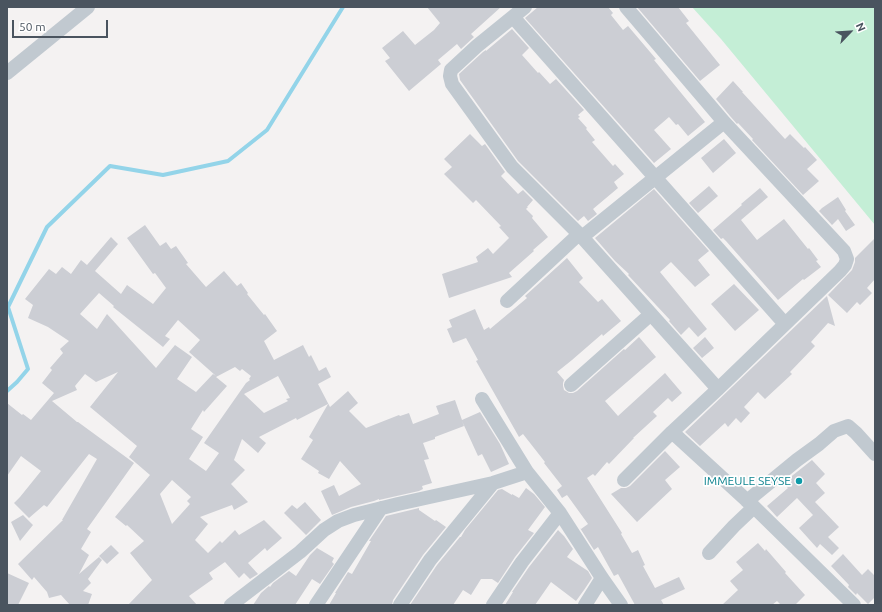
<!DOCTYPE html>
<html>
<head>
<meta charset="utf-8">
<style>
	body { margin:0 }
	#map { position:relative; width:882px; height:612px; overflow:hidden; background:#f4f2f2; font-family:Ubuntu,sans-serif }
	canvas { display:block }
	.frame { position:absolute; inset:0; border:8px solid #4a545f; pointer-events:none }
	.north { position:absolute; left:830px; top:12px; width:40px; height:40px; -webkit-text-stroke:3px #fff; paint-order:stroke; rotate:65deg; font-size:11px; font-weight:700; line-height:16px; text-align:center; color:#4a545f }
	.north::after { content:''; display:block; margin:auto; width:14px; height:18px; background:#4a545f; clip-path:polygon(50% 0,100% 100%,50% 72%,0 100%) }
	.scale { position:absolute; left:12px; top:20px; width:96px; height:18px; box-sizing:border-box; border:2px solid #4a545f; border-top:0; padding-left:5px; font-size:12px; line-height:14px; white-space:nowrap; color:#4a545f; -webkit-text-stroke:3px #fff; paint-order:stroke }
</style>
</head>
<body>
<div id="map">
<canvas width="882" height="612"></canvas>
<div class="frame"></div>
<div class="north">N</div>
<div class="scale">50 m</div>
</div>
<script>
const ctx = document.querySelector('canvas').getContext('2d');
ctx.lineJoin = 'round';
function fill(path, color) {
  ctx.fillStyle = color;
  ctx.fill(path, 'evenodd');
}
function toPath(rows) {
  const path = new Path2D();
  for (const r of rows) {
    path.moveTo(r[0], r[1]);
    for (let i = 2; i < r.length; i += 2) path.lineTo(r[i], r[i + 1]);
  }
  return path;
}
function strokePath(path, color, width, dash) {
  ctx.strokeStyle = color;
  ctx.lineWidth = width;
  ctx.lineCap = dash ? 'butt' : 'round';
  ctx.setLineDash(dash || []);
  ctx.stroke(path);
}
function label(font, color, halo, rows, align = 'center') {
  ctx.font = font + ' Ubuntu,sans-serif';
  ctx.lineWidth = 3.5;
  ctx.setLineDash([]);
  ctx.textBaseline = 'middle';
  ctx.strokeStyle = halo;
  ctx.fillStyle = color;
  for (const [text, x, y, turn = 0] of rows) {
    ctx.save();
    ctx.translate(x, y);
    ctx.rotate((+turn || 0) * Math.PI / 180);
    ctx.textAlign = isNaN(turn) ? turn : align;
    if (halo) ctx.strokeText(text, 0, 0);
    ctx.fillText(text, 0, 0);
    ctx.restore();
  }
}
fill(toPath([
	[692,7,875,7,875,225,721,39]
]), '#c4eed6');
strokePath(toPath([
	[7,391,17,382,28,369,8,307,47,227,110,166,163,175,228,161,267,130,343,7]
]), '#93d4e9', 4);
fill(toPath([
	[427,7,501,7,471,34,474,37,461,49,457,44,438,60,441,64,409,91,385,61,390,58,382,48,403,31,415,45,434,30,440,23],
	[538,7,608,7,613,13,611,15,623,30,628,26,656,59,654,60,705,122,688,136,678,124,676,125,669,117,654,130,671,149,654,163,525,18],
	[637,7,678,7,689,21,686,23,720,65,700,81],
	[512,29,529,48,522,55,538,73,539,72,550,84,556,79,584,110,578,115,580,117,578,118,587,128,586,129,595,140,592,142,613,166,615,164,624,174,614,182,618,188,593,209,597,214,588,221,584,216,578,221,518,161,460,80,459,74,483,52,486,50,486,51],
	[733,81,743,92,742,92,785,139,790,134,804,148,805,147,817,160,807,169,819,181,803,195,752,140,753,139,738,123,737,124,730,116,716,99],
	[470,134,482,146,485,144,505,172,501,176,518,194,523,190,533,200,527,207,528,207,526,209,533,216,532,218,548,237,533,250,534,251,509,273,512,277,449,298,442,274,478,262,476,257,488,248,493,254,509,238,499,227,501,226,476,200,473,203,444,174,452,167,444,159],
	[724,139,736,153,713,173,701,158],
	[709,186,718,196,698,213,689,203],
	[760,188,768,197,741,220,757,240,784,219,808,249,809,248,818,260,816,261,821,267,804,280,803,279,778,300,726,241,723,238,721,239,713,230,742,205,741,204],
	[654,189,709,251,698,260,710,275,695,287,671,262,660,272,707,329,698,337,689,327,681,335,669,321,670,320,628,275,629,274,615,261,595,238],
	[838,197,846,210,845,211,855,225,846,231,838,219,832,225,819,211,822,208],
	[145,225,160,246,166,242,171,249,176,246,188,263,186,264,206,287,224,271,237,286,241,283,248,293,247,294,264,315,265,314,277,331,264,341,274,360,303,345,309,357,311,355,319,371,326,367,331,377,318,384,330,407,348,391,358,403,349,411,366,428,399,415,400,416,409,413,413,424,439,414,436,406,455,400,462,420,480,412,500,444,509,464,491,472,482,454,478,456,462,421,464,426,435,437,435,439,423,443,429,459,424,460,432,483,422,486,423,489,419,491,379,500,379,499,374,501,351,507,332,515,321,491,334,485,339,496,361,484,340,461,329,479,318,473,319,471,301,459,313,440,309,437,328,404,297,420,296,418,259,437,266,443,258,453,242,439,234,460,245,470,231,484,248,502,234,510,232,505,200,517,208,524,195,540,208,553,220,541,222,543,235,530,239,535,264,520,282,538,267,551,265,548,248,563,258,574,250,579,244,573,239,578,225,562,209,573,213,579,189,596,197,605,128,605,152,580,130,553,144,541,127,525,126,526,115,517,150,475,129,457,137,446,90,407,118,372,96,382,85,374,75,386,77,390,52,401,77,422,78,422,134,463,87,529,91,532,81,549,89,555,79,574,99,557,102,560,88,579,91,583,83,591,92,594,88,605,70,605,61,595,49,598,47,592,34,577,32,580,18,564,63,520,62,520,97,459,89,454,47,507,44,505,29,518,14,503,20,497,41,471,21,456,7,476,7,403,22,415,23,414,31,420,54,393,42,383,52,370,50,368,63,353,60,349,69,341,48,327,28,318,33,305,25,299,49,269,56,274,62,267,71,274,81,260,87,265,111,237,118,244,95,271,121,294,127,285,153,304,166,288,155,273,153,274,127,238],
	[99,293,114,306,113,307,163,347,170,339,165,336,178,320,200,340,189,352,216,376,213,374,196,392,177,379,192,357,175,345,156,368,107,314,97,329,80,314],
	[235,367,240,371,242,369,251,376,249,379,250,380,246,383,204,443,219,453,206,471,189,459,203,437,191,429,203,410,204,412,227,386,216,377],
	[278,376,290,398,286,399,288,401,264,413,244,394],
	[172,480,191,497,187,501,190,504,172,524,160,494],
	[875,238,875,279,867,288,872,293,860,305,857,302,847,313,828,295,852,270,855,262,855,258],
	[567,258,583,278,579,282,598,302,602,299,621,321,603,336,602,334,572,360,557,372,564,380,563,383,563,386,564,390,569,393,573,393,577,391,624,349,625,350,639,337,656,357,605,401,618,416,665,373,682,393,672,402,668,398,653,412,657,416,633,438,634,438,609,464,607,462,595,476,593,474,587,478,622,533,621,534,632,553,638,550,645,565,643,566,655,588,679,577,685,589,661,600,664,605,635,605,618,574,614,576,598,547,594,550,580,528,581,529,588,524,567,495,562,498,557,490,562,486,544,463,545,462,523,434,519,437,476,361,478,360,466,338,453,343,447,329,452,327,449,320,475,309,484,330,489,327,490,329,527,298,525,296],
	[734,284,759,310,735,331,711,304],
	[827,296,835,326,828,323,811,342,815,346,790,372,792,374,765,399,758,392,744,407,750,413,741,423,736,418,728,427,725,423,700,446,685,432],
	[705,337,714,348,702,358,693,348],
	[665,451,680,467,665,480,672,489,637,522,611,494,621,488,626,488,630,486],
	[812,460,825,474,816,483,825,493,815,502,839,527,828,537,839,548,832,555,820,544,817,548,799,528,813,515,797,498,777,517,767,506,788,488,783,483],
	[526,488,534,494,545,507,528,530,534,533,515,557,498,583,492,579,481,579,471,595,463,590,453,605,410,605,437,565,460,537,461,537,465,530,498,490,502,489,512,495,512,494,519,498],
	[305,502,321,520,306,535,284,513,292,505,297,509],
	[419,508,419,510,435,521,436,520,446,527,423,555,393,600,392,605,329,605,336,593,335,593,348,572,352,574,371,541,369,541,386,516],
	[23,515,33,525,20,541,11,522],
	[558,530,564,536,573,549,567,557,588,571,592,578,584,590,576,601,551,582,535,605,505,605,513,592,512,592,529,567],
	[758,543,765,551,766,549,786,572,785,573,805,595,795,605,781,605,777,601,772,605,722,605,738,590,730,581,743,570,736,562],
	[111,545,119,553,107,564,99,556],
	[317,548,334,558,332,562,334,564,320,584,312,579,295,605,253,605,261,593,269,586,270,587,273,583,289,571,296,576,310,555],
	[843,554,862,575,868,569,875,576,875,597,868,604,857,593,856,595,848,587,849,585,831,566],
	[7,573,29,583,18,605,7,605]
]), '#ccced4');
strokePath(toPath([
	[525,7,477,46,451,70,450,76,452,84,512,167,582,237,718,389],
	[513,17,785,324],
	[7,73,88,7],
	[582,237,724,122],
	[507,301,579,234],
	[571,385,651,314],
	[482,399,527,472,560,513,602,578,621,605],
	[672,432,754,507,854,605],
	[624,480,672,432,718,389,840,271,845,265,847,259,844,251,724,122,626,7],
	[747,501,797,460,819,444,834,431,848,426,856,433,875,454],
	[709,553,734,526,754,507],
	[231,605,300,552,324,530,338,521,354,515,398,504,493,483,527,472],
	[316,605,381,508],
	[400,605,430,560,493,483],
	[493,605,522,562,560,513],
	[585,605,602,578]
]), '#c1c9d0', 14);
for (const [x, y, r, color] of [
	[799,481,4,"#0f9aa8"]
]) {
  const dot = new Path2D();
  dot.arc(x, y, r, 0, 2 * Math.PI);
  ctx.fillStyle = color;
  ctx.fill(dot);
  strokePath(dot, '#fff', 1.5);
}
label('12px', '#0d838f', '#fff', [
	["IMMEULE SEYSE",791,481]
], 'right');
</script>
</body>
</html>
